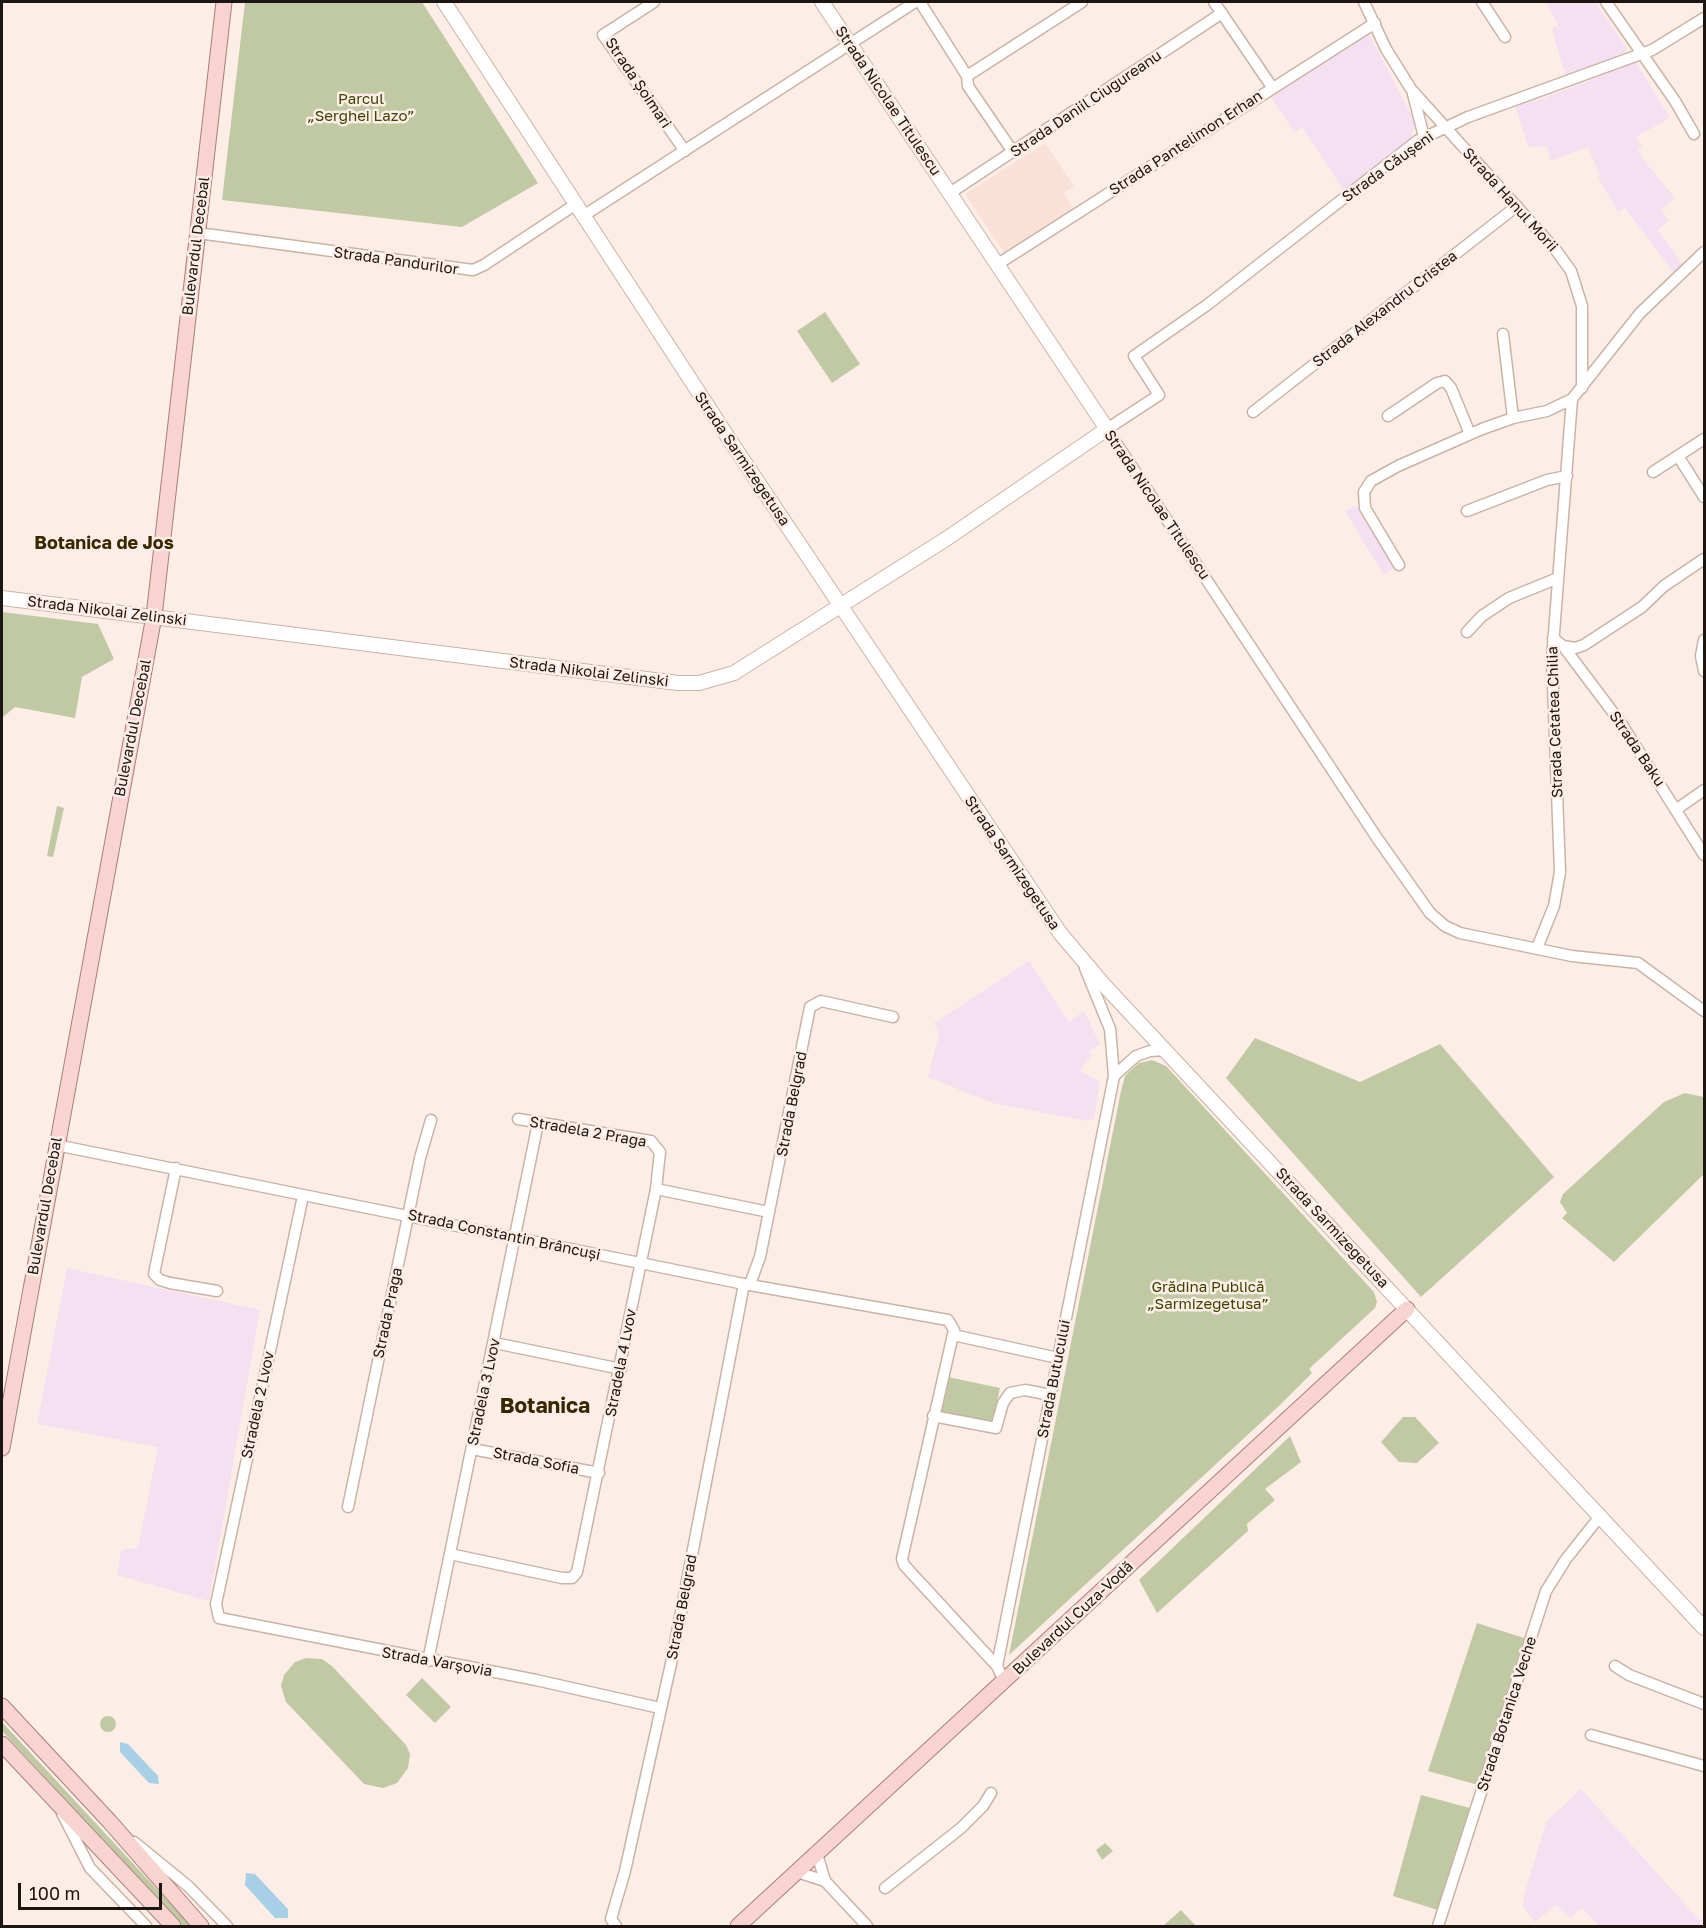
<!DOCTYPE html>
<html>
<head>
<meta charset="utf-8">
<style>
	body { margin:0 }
	#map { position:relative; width:1706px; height:1928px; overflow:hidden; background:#fceee6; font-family:"Golos Text",sans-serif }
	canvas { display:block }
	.frame { position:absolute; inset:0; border:3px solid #1d1511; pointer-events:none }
	.scale { position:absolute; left:18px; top:1883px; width:144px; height:27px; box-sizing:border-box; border:3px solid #1d1511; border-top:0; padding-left:8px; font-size:18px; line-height:21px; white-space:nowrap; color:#1d1511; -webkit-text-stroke:4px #fceee6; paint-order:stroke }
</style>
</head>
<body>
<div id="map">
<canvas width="1706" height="1928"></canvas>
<div class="frame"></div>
<div class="scale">100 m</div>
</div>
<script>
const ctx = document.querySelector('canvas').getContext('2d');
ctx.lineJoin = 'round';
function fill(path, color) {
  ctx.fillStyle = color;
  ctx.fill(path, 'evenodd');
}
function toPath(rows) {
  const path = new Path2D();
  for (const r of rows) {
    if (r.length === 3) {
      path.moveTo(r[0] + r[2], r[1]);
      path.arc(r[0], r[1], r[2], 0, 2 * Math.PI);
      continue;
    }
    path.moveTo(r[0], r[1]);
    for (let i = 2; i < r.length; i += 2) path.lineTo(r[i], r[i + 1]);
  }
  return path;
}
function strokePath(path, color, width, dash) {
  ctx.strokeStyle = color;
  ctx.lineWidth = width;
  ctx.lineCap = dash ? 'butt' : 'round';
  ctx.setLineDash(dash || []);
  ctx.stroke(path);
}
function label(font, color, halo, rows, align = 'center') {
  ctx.font = font + ' "Golos Text",sans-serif';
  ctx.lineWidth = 5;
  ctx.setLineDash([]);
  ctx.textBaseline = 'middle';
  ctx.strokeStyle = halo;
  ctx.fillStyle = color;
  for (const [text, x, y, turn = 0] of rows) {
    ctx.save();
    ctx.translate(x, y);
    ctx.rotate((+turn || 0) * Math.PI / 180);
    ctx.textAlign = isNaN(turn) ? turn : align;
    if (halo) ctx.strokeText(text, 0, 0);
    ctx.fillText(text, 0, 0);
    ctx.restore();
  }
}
fill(toPath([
	[1549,2,1595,2,1628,50,1602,65,1566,77,1552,30,1554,26,1560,29,1548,6],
	[1369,34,1415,122,1411,140,1344,191,1302,127,1294,132,1271,97],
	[1635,60,1670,118,1636,137,1642,147,1638,150,1646,163,1675,198,1661,209,1669,221,1658,230,1684,266,1674,273,1625,208,1618,212,1598,178,1600,176,1588,147,1550,161,1547,146,1528,147,1515,104,1538,100,1584,83],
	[1356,505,1394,568,1384,575,1345,511],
	[1029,961,1069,1022,1084,1011,1100,1044,1089,1051,1091,1056,1080,1070,1100,1082,1094,1119,1087,1121,993,1103,928,1077,939,1034,934,1023],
	[67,1268,260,1310,209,1601,117,1575,121,1550,138,1548,158,1447,37,1424],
	[1581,1789,1704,1925,1704,1926,1599,1926,1582,1908,1570,1919,1556,1905,1535,1922,1524,1908,1523,1900,1546,1822]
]), '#f4e0f0');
fill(toPath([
	[1045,143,1074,186,1064,193,1074,209,1004,253,965,194]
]), '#fae1d8');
fill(toPath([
	[245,2,422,2,538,183,462,227,222,200],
	[825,312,860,364,832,383,797,331],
	[2,612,98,624,114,659,82,677,75,718,15,707,2,718],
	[57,806,64,808,53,857,47,856],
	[1255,1038,1360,1082,1440,1044,1554,1177,1421,1297,1226,1078],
	[1152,1060,1166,1066,1374,1292,1377,1302,1375,1308,1309,1369,1312,1373,1280,1405,1009,1655,1121,1091,1125,1076,1130,1071,1139,1063],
	[1685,1093,1704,1097,1704,1174,1614,1262,1562,1218,1567,1213,1560,1202,1563,1194,1664,1102],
	[948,1377,1000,1388,992,1424,940,1413],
	[1403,1417,1415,1417,1439,1443,1417,1463,1399,1462,1381,1442],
	[1290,1436,1301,1462,1265,1489,1275,1500,1247,1524,1248,1531,1157,1613,1139,1580],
	[1477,1623,1524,1638,1478,1785,1428,1771],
	[306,1658,322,1659,332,1666,406,1745,410,1754,408,1768,397,1783,383,1788,364,1784,286,1702,281,1686,284,1675,295,1662],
	[422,1678,451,1707,435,1723,406,1695],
	[108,1724,8],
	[2,1722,191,1926,183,1926,2,1731],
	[1421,1795,1470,1808,1438,1910,1393,1896],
	[1105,1843,1113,1851,1102,1860,1096,1850],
	[1181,1910,1196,1926,1163,1926]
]), '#c1c9a4');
fill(toPath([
	[120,1742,128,1744,158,1776,159,1784,149,1783,120,1752],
	[246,1873,255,1874,288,1909,288,1918,275,1918,245,1885]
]), '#a7d0e7');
const street = toPath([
	[654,2,603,35,685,151],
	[920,2,967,76,968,86,1013,152],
	[1214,2,1272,87],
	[1364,2,1386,49,1411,89,1555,249,1571,271,1582,306,1582,388],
	[1482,2,1505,37],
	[1606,2,1675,101,1694,134],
	[1704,18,1652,50,1468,117,1417,141,1207,305,1134,356,1159,395,1107,429,1377,838,1430,913,1445,926,1460,933,1572,956,1638,963,1704,1011],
	[967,76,1082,2],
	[1413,94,1424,137],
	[950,193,1222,13],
	[583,216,915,2],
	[198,233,473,270,484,265,576,204],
	[998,264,1375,23],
	[1503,334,1513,418],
	[1253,412,1517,206],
	[1388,416,1437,383,1445,381,1451,388,1470,434],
	[1678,456,1704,497],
	[1653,472,1704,439],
	[1467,511,1547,480,1567,476],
	[1399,565,1365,508,1364,492,1371,481,1398,466,1482,429,1513,418,1547,411,1572,399],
	[1467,632,1482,616,1509,598,1558,578],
	[1553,638,1563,646,1621,723,1704,855],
	[1704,640,1701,656,1704,671],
	[1563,646,1575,648,1584,645,1642,607,1664,586,1704,559],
	[1677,809,1704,790],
	[1537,948,1554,906,1560,872,1552,659,1572,399,1640,313,1704,252],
	[1114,1076,1136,1056,1150,1051,1165,1050],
	[56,1145,744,1284,948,1320,954,1330,902,1559,904,1565,997,1666],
	[176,1168,154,1274,160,1280,170,1283,217,1291],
	[656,1189,769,1212],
	[303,1196,216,1604,219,1618,536,1680,660,1708],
	[750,1284,760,1257,810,1007,821,1001,893,1017],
	[953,1335,1058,1358],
	[495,1343,621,1369],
	[933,1416,996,1428,1003,1403,1010,1393,1025,1390,1051,1395],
	[472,1449,599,1473],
	[348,1507,420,1158,431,1120],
	[450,1554,562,1578,572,1578,577,1572,656,1189,660,1152,651,1141,518,1119],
	[428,1661,538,1123],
	[1615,1666,1629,1675,1704,1704],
	[1004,1681,997,1666,1114,1076,1110,1029,1085,968],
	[1591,1735,1704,1766],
	[62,1813,90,1868,146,1926],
	[134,1842,188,1886,227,1926],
	[817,1854,825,1881,867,1926],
	[797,1872,825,1881],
	[885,1888,961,1828,983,1806,991,1793],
	[616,1926,611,1919,625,1871,672,1659,744,1284],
	[1438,1926,1546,1591,1566,1559,1601,1515]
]);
const secondary = toPath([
	[444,2,735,448,1060,933,1104,985,1704,1628],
	[2,598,678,683,699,683,734,673,946,539,1107,429,822,2]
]);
const primary = toPath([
	[2,1448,154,616,224,2],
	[2,1706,110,1822,201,1926],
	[2,1744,173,1926],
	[738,1926,1407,1309]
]);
strokePath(street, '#c9b3a6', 13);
strokePath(secondary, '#c9b3a6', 16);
strokePath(primary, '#a87f78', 17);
strokePath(street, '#fff', 10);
strokePath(secondary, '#fff', 14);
strokePath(primary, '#f8d4d0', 15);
label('15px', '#1d1511', '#fceee6', [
	["Strada Șoimari",638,83,56],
	["Strada Nicolae Titulescu",888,101,56],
	["Strada Daniil Ciugureanu",1086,104,-34],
	["Strada Pantelimon Erhan",1186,143,-33],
	["Strada Căușeni",1388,167,-36],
	["Strada Hanul Morii",1510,200,48],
	["Bulevardul Decebal",196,246,-83],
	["Strada Pandurilor",396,261,8],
	["Strada Alexandru Cristea",1385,309,-38],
	["Strada Sarmizegetusa",742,459,56],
	["Strada Nicolae Titulescu",1157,505,56],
	["Strada Nikolai Zelinski",107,611,7],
	["Strada Nikolai Zelinski",589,672,7],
	["Strada Cetatea Chilia",1555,722,-92],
	["Bulevardul Decebal",133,728,-79],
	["Strada Baku",1637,749,56],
	["Strada Sarmizegetusa",1012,863,56],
	["Strada Belgrad",792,1104,-79],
	["Stradela 2 Praga",588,1132,10],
	["Bulevardul Decebal",45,1206,-80],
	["Strada Sarmizegetusa",1332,1228,47],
	["Strada Constantin Brâncuși",504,1235,12],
	["Strada Praga",388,1313,-78],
	["Stradela 4 Lvov",621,1363,-79],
	["Strada Butucului",1054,1379,-79],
	["Stradela 3 Lvov",484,1392,-78],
	["Stradela 2 Lvov",258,1405,-78],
	["Strada Sofia",536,1461,11],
	["Strada Belgrad",682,1607,-79],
	["Bulevardul Cuza-Vodă",1073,1618,-43],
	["Strada Varșovia",437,1662,10],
	["Strada Botanica Veche",1507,1714,-72]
]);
label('15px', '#3b4300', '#fceee6', [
	["Parcul",361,99],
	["„Serghei Lazo”",361,116],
	["Grădina Publică",1208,1287],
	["„Sarmizegetusa”",1208,1304]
]);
label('bold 18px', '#392700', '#fceee6', [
	["Botanica de Jos",104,543]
]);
label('bold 21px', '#392700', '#fceee6', [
	["Botanica",545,1406]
]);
</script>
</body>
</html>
